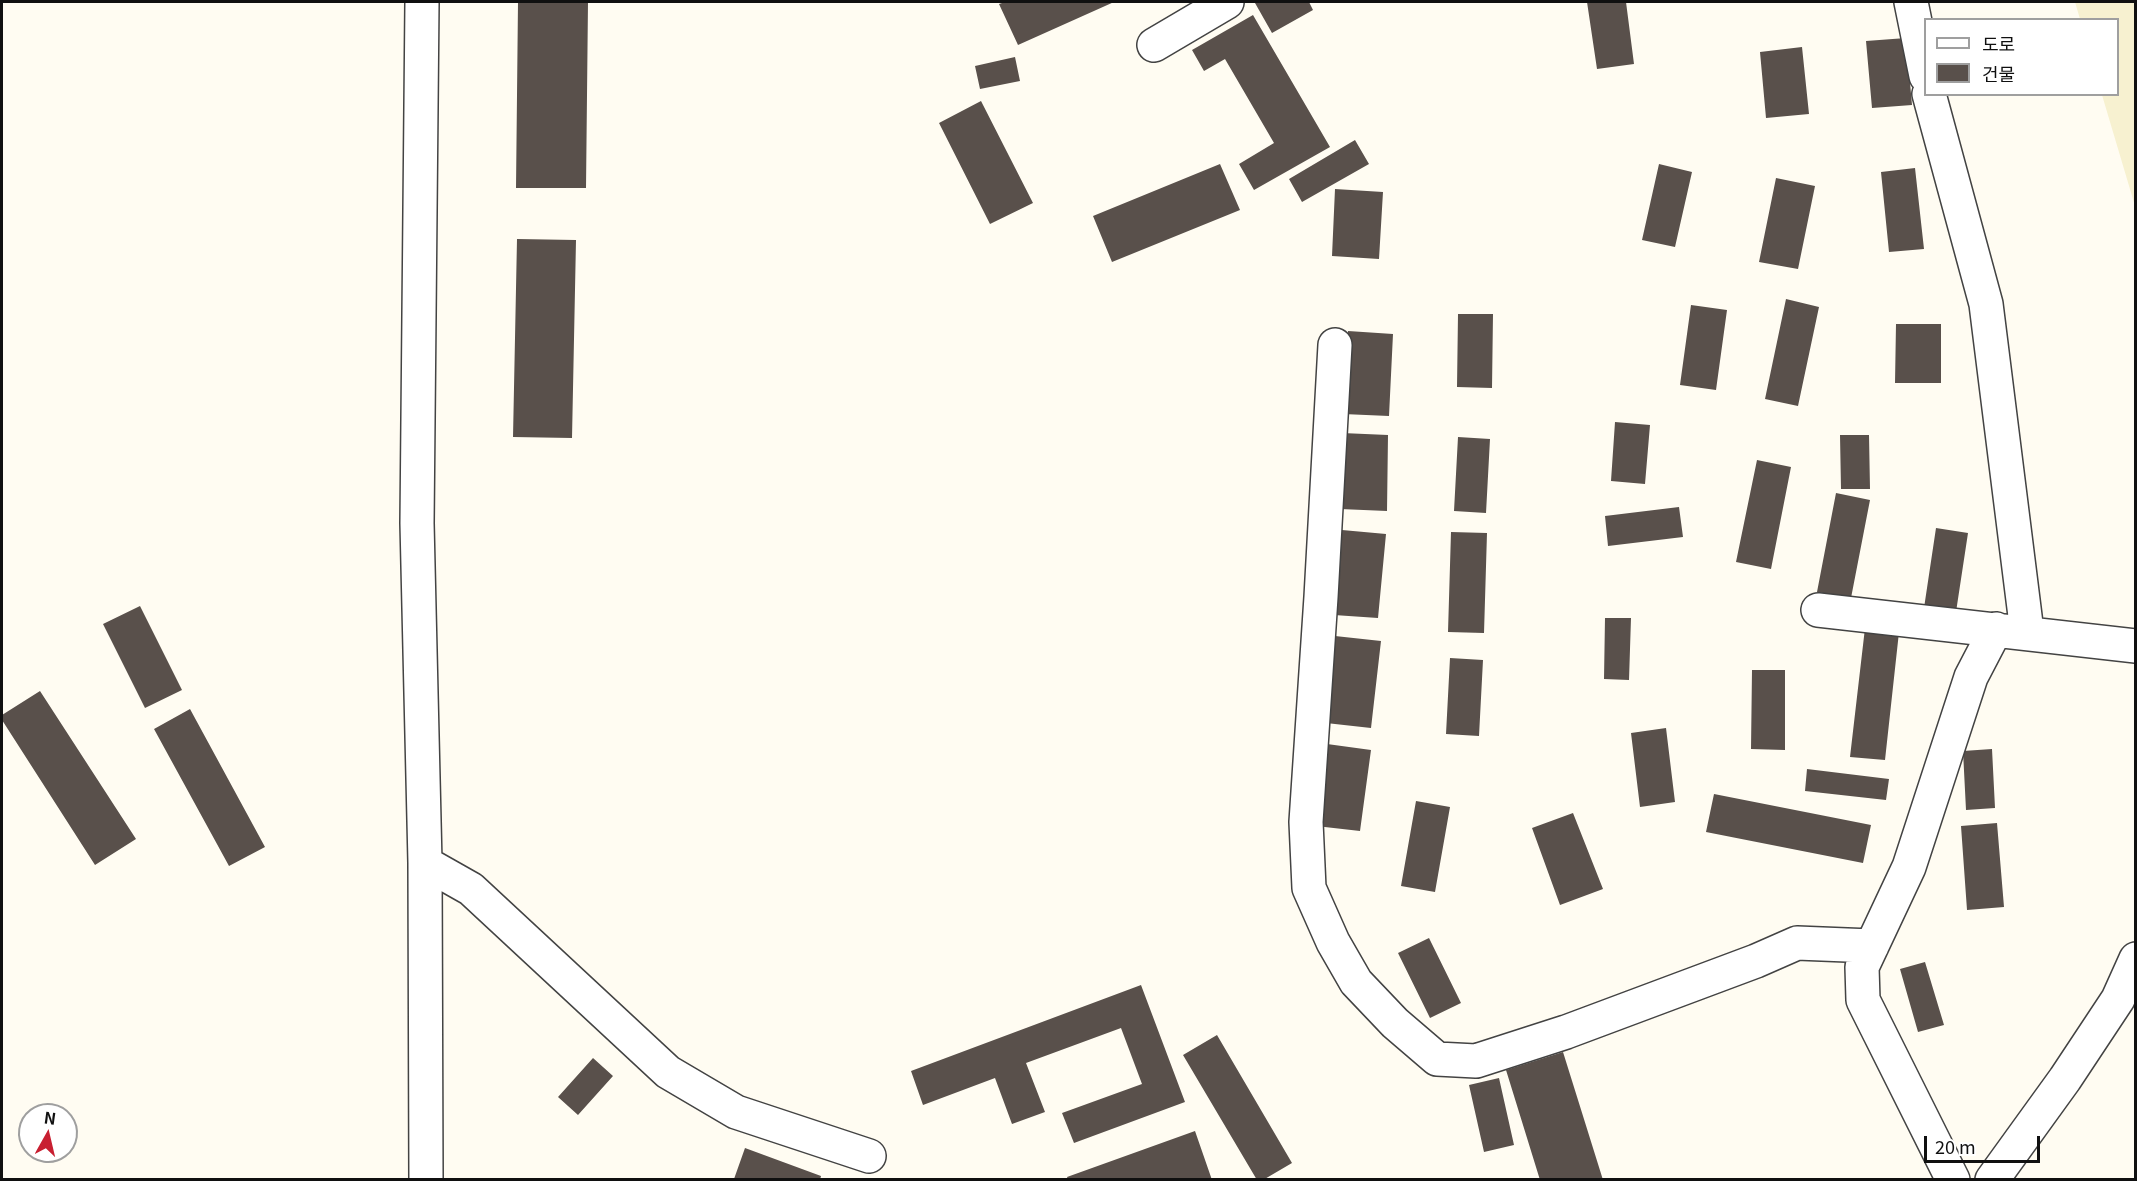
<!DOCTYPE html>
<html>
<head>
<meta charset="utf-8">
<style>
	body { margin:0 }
	#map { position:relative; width:2137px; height:1181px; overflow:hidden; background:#fffcf2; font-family:Georgia,"Noto Sans KR",serif }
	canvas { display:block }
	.frame { position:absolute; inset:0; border:3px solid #101010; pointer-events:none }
	.legend { position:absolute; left:1924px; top:18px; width:195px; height:78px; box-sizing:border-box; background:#fff; border:2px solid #9f9f9f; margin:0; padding:8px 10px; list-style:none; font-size:18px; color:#101010 }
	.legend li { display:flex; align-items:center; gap:12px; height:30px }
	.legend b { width:30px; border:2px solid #9f9f9f }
	.north { position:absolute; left:18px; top:1103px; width:60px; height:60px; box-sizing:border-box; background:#fff; border:2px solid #9f9f9f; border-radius:50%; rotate:8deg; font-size:16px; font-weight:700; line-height:24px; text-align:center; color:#101010 }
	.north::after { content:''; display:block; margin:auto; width:21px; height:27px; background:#c81f31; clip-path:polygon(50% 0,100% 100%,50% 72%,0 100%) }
	.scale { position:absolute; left:1924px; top:1136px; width:116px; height:27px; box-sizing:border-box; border:3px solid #101010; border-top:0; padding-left:8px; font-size:18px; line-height:21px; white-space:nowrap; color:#101010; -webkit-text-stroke:4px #fff; paint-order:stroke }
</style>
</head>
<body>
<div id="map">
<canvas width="2137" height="1181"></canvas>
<div class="frame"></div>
<ul class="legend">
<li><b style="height:8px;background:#fff"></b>도로</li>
<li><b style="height:16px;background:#59504b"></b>건물</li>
</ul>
<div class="north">N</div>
<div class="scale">20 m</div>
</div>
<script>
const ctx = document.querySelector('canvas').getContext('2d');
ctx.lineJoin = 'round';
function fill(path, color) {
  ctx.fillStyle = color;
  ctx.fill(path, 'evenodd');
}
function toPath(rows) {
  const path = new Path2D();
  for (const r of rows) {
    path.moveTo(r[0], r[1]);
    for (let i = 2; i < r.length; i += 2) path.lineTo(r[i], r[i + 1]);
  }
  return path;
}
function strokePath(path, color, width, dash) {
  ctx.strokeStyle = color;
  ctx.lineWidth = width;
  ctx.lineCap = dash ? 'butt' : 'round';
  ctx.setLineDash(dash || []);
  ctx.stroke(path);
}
fill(toPath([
	[2075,2,2135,2,2135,206,2102,95,2118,94,2118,20,2080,19]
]), '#f7f1d0');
fill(toPath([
	[518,2,588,2,586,188,516,188],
	[1005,2,1114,2,1018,45,999,4],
	[1257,2,1309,2,1313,10,1272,33,1255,3],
	[1587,2,1626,2,1634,64,1597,69],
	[1253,15,1330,147,1254,190,1239,164,1274,143,1225,59,1204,71,1192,50],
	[1906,38,1912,105,1872,108,1866,41],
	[1802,47,1809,114,1766,118,1760,52],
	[1015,57,1020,81,980,89,975,66],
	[981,101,1033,203,990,224,939,123],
	[1355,140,1369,164,1302,202,1289,179],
	[1220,164,1240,210,1112,262,1093,216],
	[1659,164,1692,172,1675,247,1642,240],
	[1915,168,1924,249,1889,252,1881,172],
	[1776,178,1815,186,1798,269,1759,262],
	[1335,189,1383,192,1379,259,1332,256],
	[517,239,576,240,572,438,513,437],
	[1786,299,1819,307,1798,406,1765,399],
	[1691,305,1727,310,1716,390,1680,385],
	[1458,314,1493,314,1492,388,1457,387],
	[1896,324,1941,324,1941,383,1895,383],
	[1348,331,1393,334,1389,416,1343,414],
	[1615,422,1650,425,1645,484,1611,481],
	[1342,433,1388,435,1387,511,1340,509],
	[1840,435,1869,435,1870,489,1841,489],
	[1458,437,1490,439,1486,513,1454,511],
	[1757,460,1791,467,1771,569,1736,562],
	[1836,493,1870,500,1851,598,1817,592],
	[1679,507,1683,537,1608,546,1605,516],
	[1936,528,1968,533,1956,612,1924,608],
	[1342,530,1386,534,1378,618,1334,615],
	[1451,532,1487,533,1484,633,1448,632],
	[140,606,182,690,145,708,103,624],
	[1605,618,1631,618,1629,680,1604,679],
	[1865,628,1899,632,1885,760,1850,757],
	[1335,636,1381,641,1371,728,1326,723],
	[1450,658,1483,660,1479,736,1446,734],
	[1752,670,1785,670,1785,750,1751,749],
	[40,691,136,839,95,865,2,720,2,715],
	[190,709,265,847,229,866,154,729],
	[1666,728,1675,802,1640,807,1631,733],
	[1327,744,1371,750,1360,831,1316,826],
	[1992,749,1995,808,1966,810,1963,751],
	[1807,769,1889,779,1886,800,1805,791],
	[1714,794,1871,825,1863,863,1706,832],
	[1416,801,1450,807,1435,892,1401,886],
	[1573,813,1603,889,1560,905,1532,828],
	[1997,823,2004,907,1967,910,1961,826],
	[1429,938,1461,1003,1430,1018,1398,953],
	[1925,962,1944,1025,1918,1032,1900,969],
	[1141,985,1185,1102,1074,1143,1062,1113,1142,1084,1121,1028,1026,1063,1045,1112,1012,1124,995,1078,923,1105,911,1071],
	[1217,1035,1292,1163,1263,1180,1257,1180,1183,1055],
	[1563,1052,1603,1180,1540,1180,1506,1070],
	[593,1058,613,1076,578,1115,558,1097],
	[1499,1078,1514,1145,1484,1152,1469,1085],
	[1195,1131,1212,1180,1068,1180,1067,1177],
	[745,1148,821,1176,820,1180,734,1179]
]), '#59504b');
const minor = toPath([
	[422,2,417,523,425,863,426,1180],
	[1911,2,1926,76],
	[1154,45,1227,2],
	[1929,94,1986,304,2027,632],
	[1335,345,1321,597,1306,822,1309,888,1333,942,1356,982,1395,1023,1437,1059,1476,1061,1566,1032,1756,961,1797,943,1872,946],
	[1818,610,2136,646],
	[425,863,471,889,668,1072,736,1112,869,1156],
	[1953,1180,1863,1000,1862,967,1909,867,1971,677,1996,629],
	[1992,1180,2065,1079,2118,999,2136,959]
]);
strokePath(minor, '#434343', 36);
strokePath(minor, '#fff', 33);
</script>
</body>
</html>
